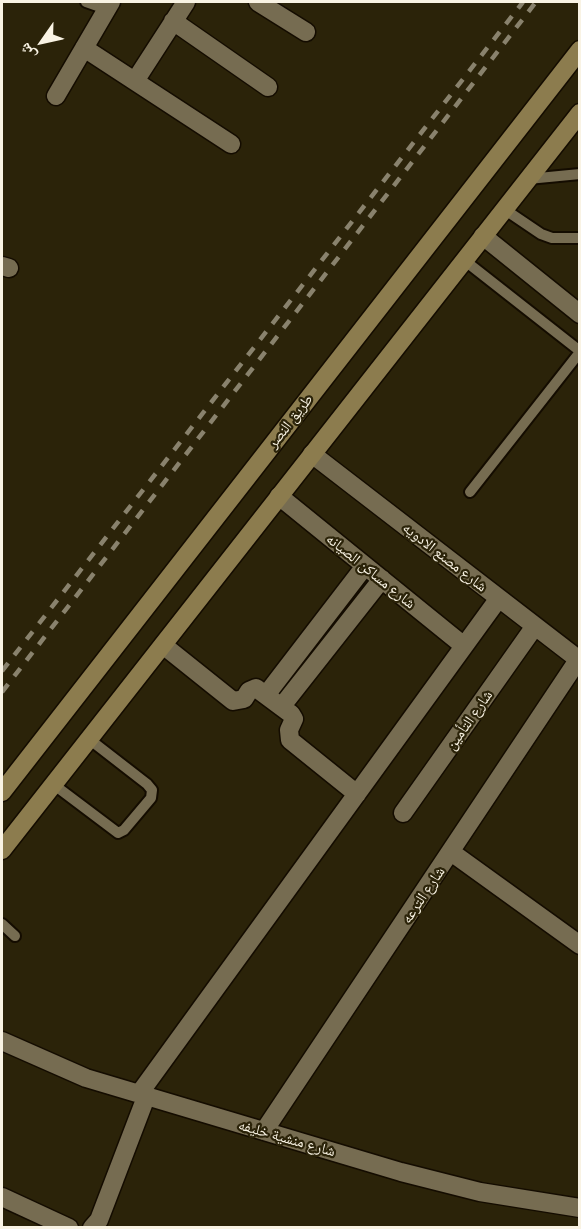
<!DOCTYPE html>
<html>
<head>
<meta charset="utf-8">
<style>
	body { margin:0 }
	#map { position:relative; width:581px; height:1229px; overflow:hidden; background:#2b2309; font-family:Ubuntu,"Noto Naskh Arabic",sans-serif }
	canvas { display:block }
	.frame { position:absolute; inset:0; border:3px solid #f9f3e4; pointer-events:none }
	.north { position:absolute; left:12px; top:12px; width:60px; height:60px; -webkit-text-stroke:4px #2b2309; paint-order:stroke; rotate:236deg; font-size:16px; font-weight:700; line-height:24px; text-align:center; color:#f9f3e4 }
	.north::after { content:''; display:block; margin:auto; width:21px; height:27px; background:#f9f3e4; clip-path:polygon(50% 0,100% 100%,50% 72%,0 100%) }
</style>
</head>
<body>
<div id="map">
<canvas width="581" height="1229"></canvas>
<div class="frame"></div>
<div class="north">ش</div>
</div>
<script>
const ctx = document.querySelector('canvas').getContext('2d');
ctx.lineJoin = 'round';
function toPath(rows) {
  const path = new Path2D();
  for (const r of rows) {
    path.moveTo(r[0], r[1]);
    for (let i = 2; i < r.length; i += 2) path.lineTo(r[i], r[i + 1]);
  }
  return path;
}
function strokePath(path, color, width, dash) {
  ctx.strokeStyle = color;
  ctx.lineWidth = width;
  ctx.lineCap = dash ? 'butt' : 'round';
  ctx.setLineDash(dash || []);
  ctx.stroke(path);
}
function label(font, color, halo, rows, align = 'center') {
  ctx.font = font + ' Ubuntu,"Noto Naskh Arabic",sans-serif';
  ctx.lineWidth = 4.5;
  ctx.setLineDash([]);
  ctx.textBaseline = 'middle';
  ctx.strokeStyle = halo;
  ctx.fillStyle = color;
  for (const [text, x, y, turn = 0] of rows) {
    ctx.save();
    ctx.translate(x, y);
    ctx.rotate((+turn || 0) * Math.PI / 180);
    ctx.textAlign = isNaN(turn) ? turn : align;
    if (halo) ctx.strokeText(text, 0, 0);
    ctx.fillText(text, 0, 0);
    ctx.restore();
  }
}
const lane = toPath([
	[86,2,106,9],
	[528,179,580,174],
	[504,209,541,234,552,238,580,238],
	[464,260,580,351],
	[470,492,580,352],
	[53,784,118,833,124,830,151,798,152,790,147,784,89,739],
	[2,924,15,936]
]);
const street = toPath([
	[258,2,306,32],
	[173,21,268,87],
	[84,48,231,144],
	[135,81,186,2],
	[56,96,111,2],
	[483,236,580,314],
	[2,266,9,268],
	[312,454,578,659],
	[279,496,464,646],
	[163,645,233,701,244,699,249,691,256,688,291,714,294,719,289,730,290,740,357,794],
	[266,695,365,566],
	[282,706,382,579],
	[403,813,535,626],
	[451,852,580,945],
	[2,1041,86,1078,401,1172,480,1192,580,1208],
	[139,1094,499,598],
	[264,1131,580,657],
	[2,1197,69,1228],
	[92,1228,99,1220,146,1097]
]);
const secondary = toPath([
	[2,792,580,50],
	[2,850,580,113]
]);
strokePath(lane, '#140c00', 14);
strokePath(street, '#140c00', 21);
strokePath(secondary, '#140c00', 21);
strokePath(lane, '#766c51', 10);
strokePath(street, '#766c51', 18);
strokePath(secondary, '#8c7c4e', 18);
strokePath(toPath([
	[2,671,523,2],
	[2,692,536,2]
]), '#89826d', 4.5, [10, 10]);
label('15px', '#f9f3e4', '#2b2309', [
	["طريق النصر",290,421,-52],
	["شارع مصنع الادويه",445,557,38],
	["شارع مساكن الصيانه",371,571,39],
	["شارع التأمين",469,720,-55],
	["شارع الترعه",423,895,-56],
	["شارع منشية خليفه",287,1138,16]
]);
</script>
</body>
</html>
